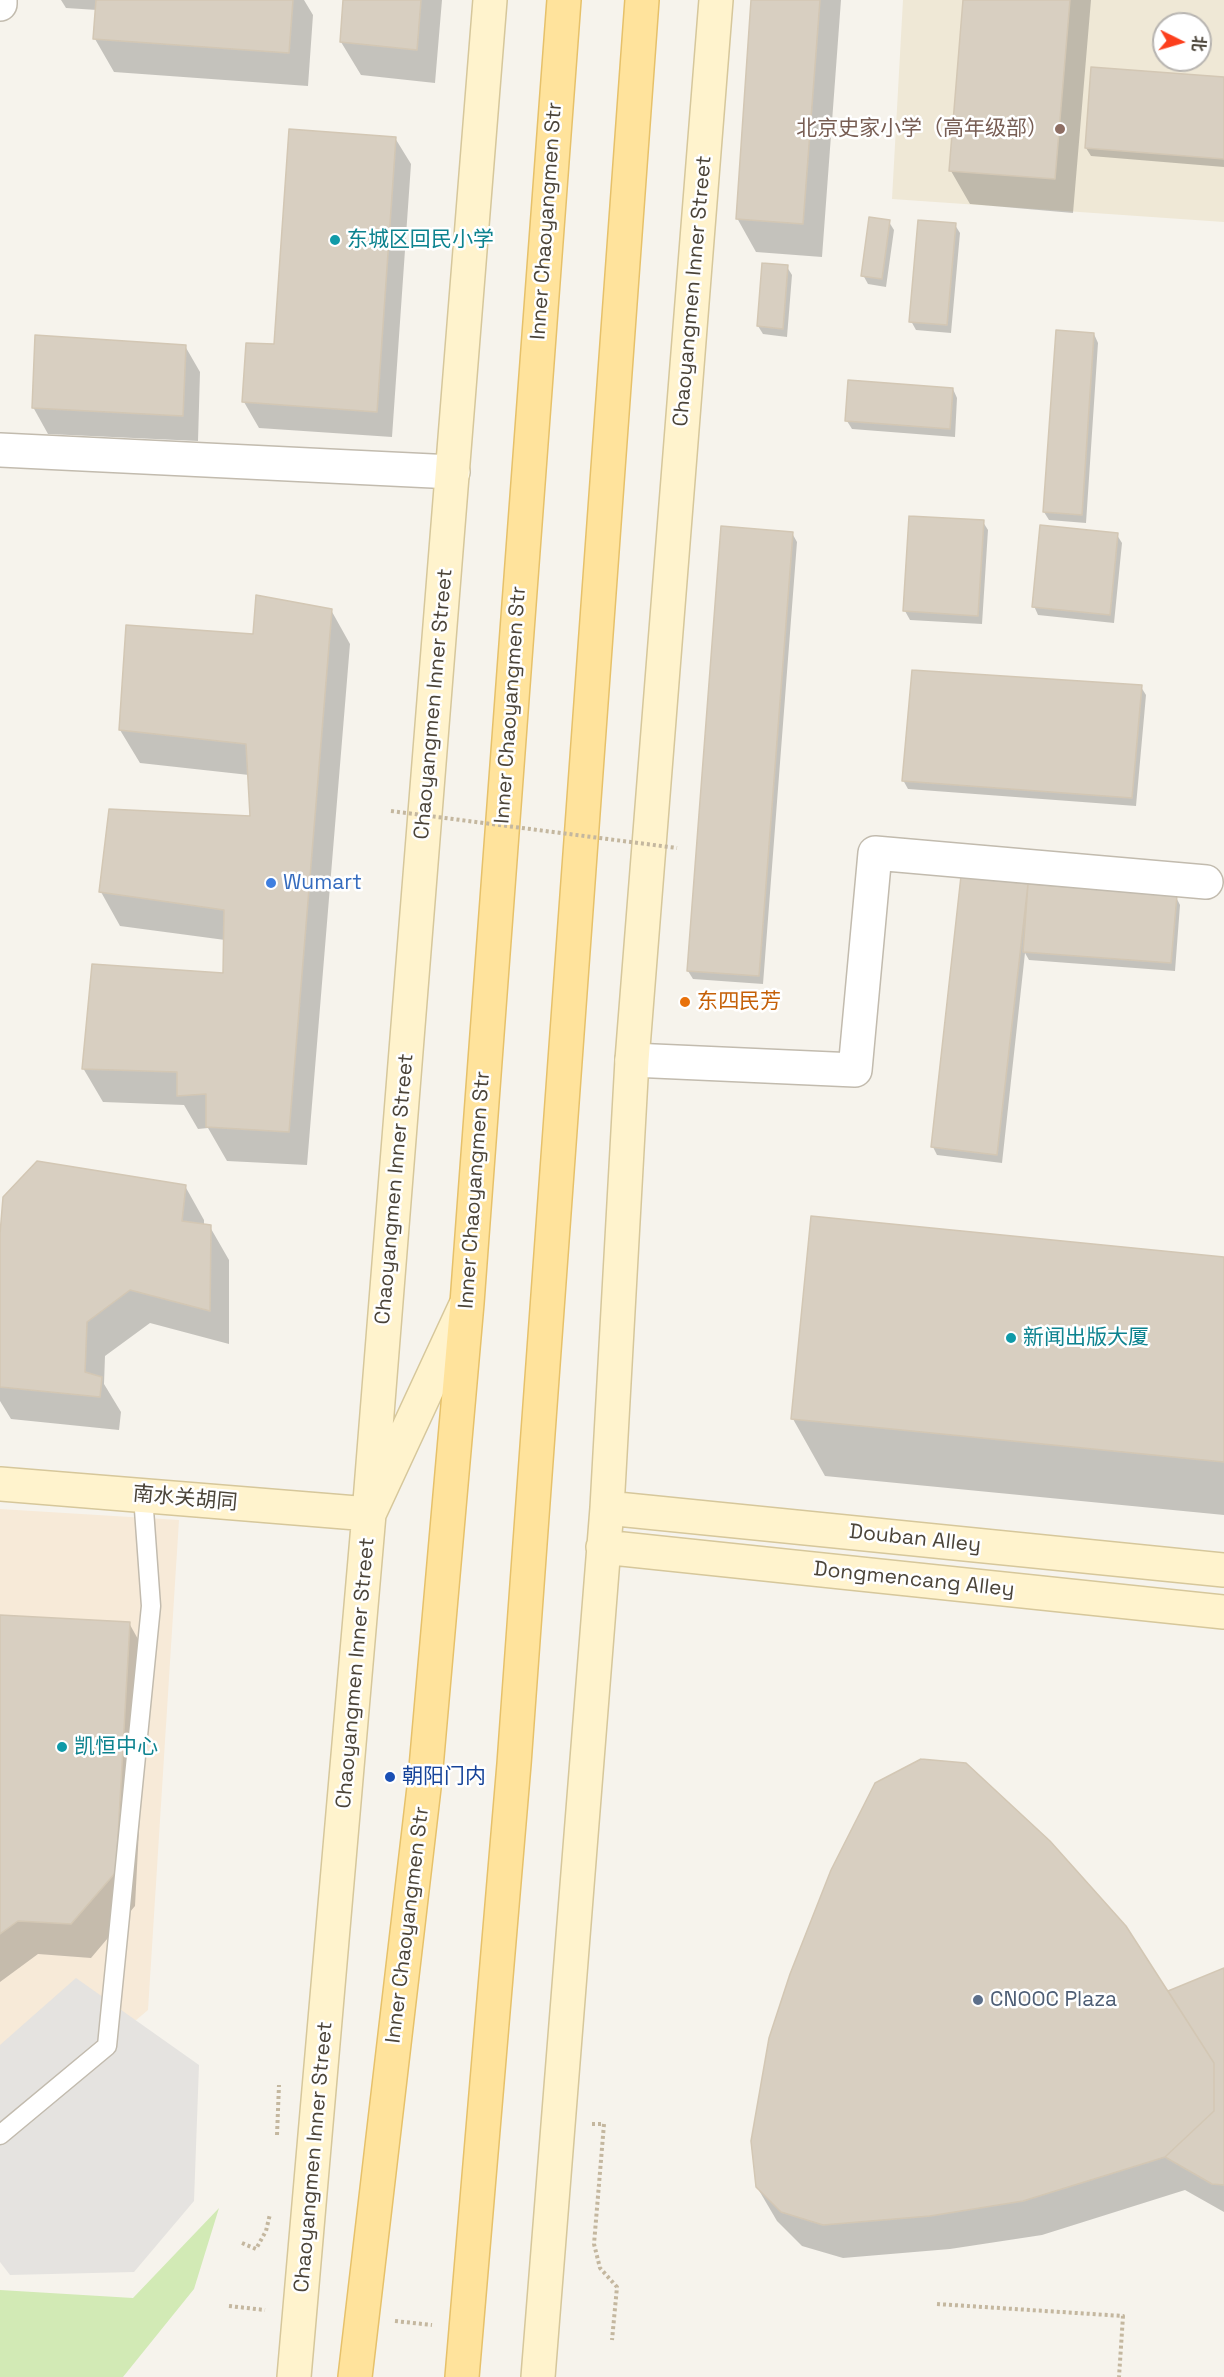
<!DOCTYPE html>
<html>
<head>
<meta charset="utf-8">
<style>
	body { margin:0 }
	#map { position:relative; width:1224px; height:2377px; overflow:hidden; background:#f6f3ec; font-family:"Space Grotesk","Noto Sans SC",sans-serif }
	canvas { display:block }
	.north { position:absolute; left:1152px; top:12px; width:60px; height:60px; box-sizing:border-box; background:#fff; border:2px solid #b7b4b0; border-radius:50%; rotate:95deg; font-size:16px; font-weight:700; line-height:24px; text-align:center; color:#4b4439 }
	.north::after { content:''; display:block; margin:auto; width:21px; height:27px; background:#fc3f1d; clip-path:polygon(50% 0,100% 100%,50% 72%,0 100%) }
</style>
</head>
<body>
<div id="map">
<canvas width="1224" height="2377"></canvas>
<div class="north">北</div>
</div>
<script>
const ctx = document.querySelector('canvas').getContext('2d');
ctx.lineJoin = 'round';
function fill(path, color) {
  ctx.fillStyle = color;
  ctx.fill(path, 'evenodd');
}
function toPath(rows) {
  const path = new Path2D();
  for (const r of rows) {
    path.moveTo(r[0], r[1]);
    for (let i = 2; i < r.length; i += 2) path.lineTo(r[i], r[i + 1]);
  }
  return path;
}
function strokePath(path, color, width, dash) {
  ctx.strokeStyle = color;
  ctx.lineWidth = width;
  ctx.lineCap = dash ? 'butt' : 'round';
  ctx.setLineDash(dash || []);
  ctx.stroke(path);
}
function label(font, color, halo, rows, align = 'center') {
  ctx.font = font + ' "Space Grotesk","Noto Sans SC",sans-serif';
  ctx.lineWidth = 5;
  ctx.setLineDash([]);
  ctx.textBaseline = 'middle';
  ctx.strokeStyle = halo;
  ctx.fillStyle = color;
  for (const [text, x, y, turn = 0] of rows) {
    ctx.save();
    ctx.translate(x, y);
    ctx.rotate((+turn || 0) * Math.PI / 180);
    ctx.textAlign = isNaN(turn) ? turn : align;
    if (halo) ctx.strokeText(text, 0, 0);
    ctx.fillText(text, 0, 0);
    ctx.restore();
  }
}
fill(toPath([
	[0,1509,179,1520,148,2010,0,2136]
]), '#f7ead8');
fill(toPath([
	[903,0,1224,0,1224,222,892,199],
	[1164,24,1200,24,1200,60,1164,60]
]), '#efe8d6');
fill(toPath([
	[219,2208,194,2289,123,2377,0,2377,0,2290,133,2298]
]), '#d2eab5');
fill(toPath([
	[76,1978,199,2065,194,2201,134,2272,10,2275,0,2262,0,2045]
]), '#e5e3e0');
fill(toPath([
	[61,0,304,0,313,15,308,86,114,72,95,39,97,10,66,8],
	[345,0,442,0,435,83,361,75,341,42],
	[753,0,841,0,822,257,756,252,737,218],
	[965,0,1091,0,1073,213,970,204,951,171],
	[1224,79,1224,167,1091,156,1086,148],
	[395,138,411,164,392,437,259,428,244,402],
	[889,222,894,230,886,287,868,284,863,275],
	[955,225,960,233,951,333,916,330,911,321],
	[787,267,792,275,787,337,763,334,758,326],
	[1094,334,1098,343,1086,523,1049,520,1044,512],
	[185,346,200,372,198,441,48,434,33,407],
	[953,389,957,398,955,437,852,429,847,421],
	[983,522,988,530,982,624,910,620,905,611],
	[792,533,797,542,763,984,693,979,688,971],
	[1117,535,1122,543,1114,623,1038,615,1034,606],
	[331,610,350,644,307,1165,227,1161,208,1128,198,1129,184,1105,103,1102,83,1068,225,974,225,940,120,926,101,892,251,818,249,775,140,763,120,730,254,635],
	[1141,687,1146,695,1136,806,908,789,903,780],
	[1028,885,1176,897,1180,905,1175,971,1029,960,1025,953,1002,1163,937,1155,933,1147],
	[185,1186,204,1220,204,1226,210,1227,229,1260,229,1344,150,1323,105,1356,104,1384,121,1412,119,1430,11,1419,0,1401,0,1256],
	[1224,1258,1224,1515,825,1476,793,1419],
	[0,1617,129,1623,148,1657,135,1906,91,1958,38,1954,0,1982],
	[1224,1970,1224,2212,1185,2190,1042,2235,950,2249,843,2258,802,2246,777,2221,757,2187,1167,1993]
]), '#0003');
const building = toPath([
	[96,0,293,0,289,53,93,39,96,0],
	[343,0,421,0,417,50,340,42,343,0],
	[751,0,820,0,803,224,736,219,751,0],
	[963,0,1070,0,1055,179,949,171,963,0],
	[1091,67,1224,77,1224,159,1085,148,1091,67],
	[289,129,396,137,377,412,242,402,246,343,274,344,289,129],
	[869,217,890,220,882,279,861,276,869,217],
	[918,220,956,223,947,325,909,322,918,220],
	[762,263,788,265,783,329,757,326,762,263],
	[1056,330,1094,333,1082,515,1043,512,1056,330],
	[35,335,186,345,183,416,32,408,35,335],
	[848,380,953,388,950,429,845,421,848,380],
	[909,516,984,520,978,616,903,611,909,516],
	[1040,525,1118,533,1110,615,1032,607,1040,525],
	[721,526,793,532,759,976,687,971,721,526],
	[256,595,332,609,289,1132,206,1127,206,1094,177,1096,177,1072,82,1069,92,964,223,973,224,910,99,892,109,809,250,816,246,744,119,730,126,625,253,634,256,595],
	[912,670,1142,685,1132,798,902,781,912,670],
	[961,876,1028,884,997,1155,931,1147,961,876],
	[1028,884,1177,895,1171,963,1023,952,1028,884],
	[37,1161,186,1185,182,1221,211,1225,210,1311,130,1290,87,1322,85,1372,102,1377,100,1397,0,1387,0,1234,3,1197,37,1161],
	[811,1216,1224,1257,1224,1462,791,1419,811,1216],
	[0,1615,130,1622,116,1872,71,1924,18,1921,0,1934,0,1615],
	[921,1759,966,1763,1050,1841,1126,1926,1214,2063,1214,2111,1165,2157,1023,2201,930,2216,823,2225,781,2212,756,2187,751,2141,769,2038,790,1974,831,1870,875,1783,921,1759],
	[1224,1968,1224,2185,1212,2184,1165,2157,1214,2111,1214,2063,1168,1991,1224,1968]
]);
fill(building, '#d8cfc1');
strokePath(building, '#d3c7b4', 1.5);
const lane = toPath([
	[0,2135,107,2046,151,1606,143,1496]
]);
const street = toPath([
	[0,4,0,0],
	[0,450,453,472],
	[632,1060,855,1070,875,853,1206,882]
]);
const secondary = toPath([
	[0,1484,369,1514,465,1307],
	[607,1508,1224,1570],
	[603,1547,1224,1612],
	[294,2377,369,1514,490,0],
	[538,2377,607,1508,632,1060,716,0]
]);
const primary = toPath([
	[355,2377,425,1779,467,1303,564,0],
	[462,2377,514,1764,642,0]
]);
strokePath(lane, '#c2bbae', 21);
strokePath(street, '#c2bbae', 36);
strokePath(secondary, '#d6c79b', 36);
strokePath(primary, '#e6c16a', 36);
strokePath(toPath([
	[592,2124,604,2124,594,2244,600,2268,617,2287,612,2340],
	[277,2135,279,2085],
	[242,2243,256,2249,266,2231,270,2214],
	[937,2304,1123,2316,1119,2377],
	[229,2306,265,2310],
	[395,2321,432,2325]
]), '#c4b79f', 4, [3, 3]);
strokePath(lane, '#fff', 18);
strokePath(street, '#fff', 33);
strokePath(secondary, '#fff3cd', 33);
strokePath(primary, '#ffe39c', 33);
strokePath(toPath([
	[391,811,677,848]
]), '#c4b79f', 4, [3, 3]);
for (const [x, y, r, color] of [
	[1060,129,6,"#8d6e63"],
	[335,240,6,"#0f9aa8"],
	[271,883,6,"#3f7fe0"],
	[685,1002,6,"#e8710a"],
	[1011,1338,6,"#0f9aa8"],
	[62,1747,6,"#0f9aa8"],
	[390,1777,6,"#1a4fb4"],
	[978,2000,6,"#5c6f8a"]
]) {
  const dot = new Path2D();
  dot.arc(x, y, r, 0, 2 * Math.PI);
  ctx.fillStyle = color;
  ctx.fill(dot);
  strokePath(dot, '#fff', 2);
}
label('21px', '#785e54', '#fff', [
	["北京史家小学（高年级部）",1048,129]
], 'right');
label('21px', '#4b4439', '#fff', [
	["Inner Chaoyangmen Str",547,221,-86],
	["Chaoyangmen Inner Street",693,291,-85],
	["Chaoyangmen Inner Street",434,704,-85],
	["Inner Chaoyangmen Str",511,705,-86],
	["Chaoyangmen Inner Street",395,1189,-85],
	["Inner Chaoyangmen Str",475,1190,-86],
	["南水关胡同",185,1499,5],
	["Douban Alley",915,1539,6],
	["Dongmencang Alley",914,1580,6],
	["Chaoyangmen Inner Street",356,1673,-85],
	["Inner Chaoyangmen Str",408,1925,-83],
	["Chaoyangmen Inner Street",314,2157,-85]
]);
label('21px', '#0d838f', '#fff', [
	["东城区回民小学",347,240],
	["新闻出版大厦",1023,1338],
	["凯恒中心",74,1747]
], 'left');
label('21px', '#366cbe', '#fff', [
	["Wumart",283,883]
], 'left');
label('21px', '#c56008', '#fff', [
	["东四民芳",697,1002]
], 'left');
label('21px', '#164399', '#fff', [
	["朝阳门内",402,1777]
], 'left');
label('21px', '#4e5e75', '#fff', [
	["CNOOC Plaza",990,2000]
], 'left');
</script>
</body>
</html>
